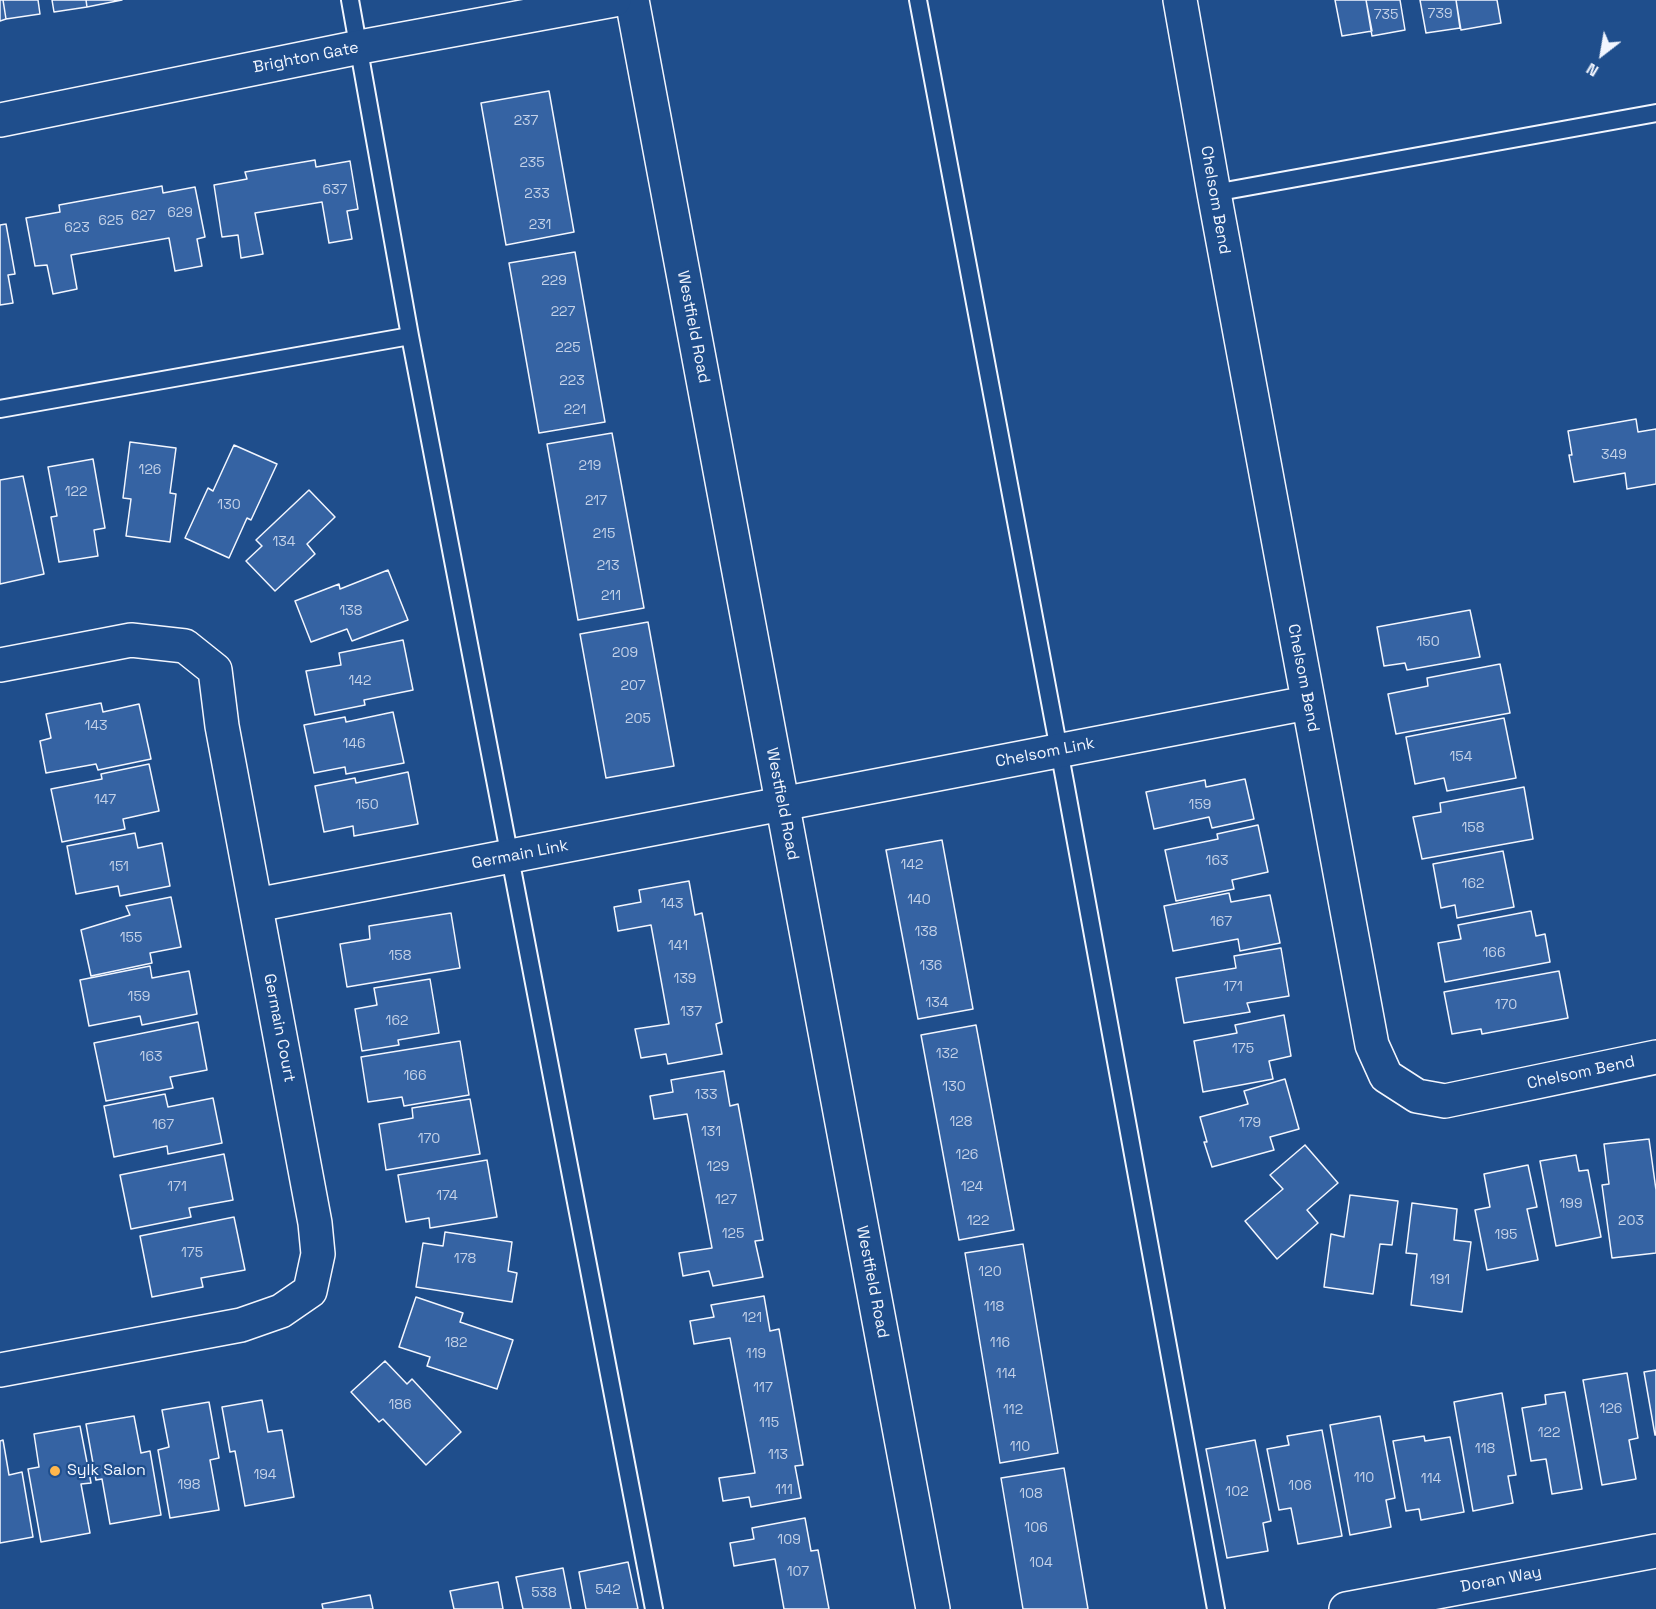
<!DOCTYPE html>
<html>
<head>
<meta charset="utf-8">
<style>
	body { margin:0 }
	#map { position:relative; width:1656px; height:1609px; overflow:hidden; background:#1f4e8c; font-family:"Space Grotesk",sans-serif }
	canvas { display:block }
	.north { position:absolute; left:1572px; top:24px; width:60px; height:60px; -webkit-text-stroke:4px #1f4e8c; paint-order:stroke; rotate:211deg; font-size:16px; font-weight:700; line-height:24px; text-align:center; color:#f2f6ff }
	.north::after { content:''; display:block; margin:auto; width:21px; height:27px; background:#f2f6ff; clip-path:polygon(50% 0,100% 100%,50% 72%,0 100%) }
</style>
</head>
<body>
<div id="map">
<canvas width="1656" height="1609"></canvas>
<div class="north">N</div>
</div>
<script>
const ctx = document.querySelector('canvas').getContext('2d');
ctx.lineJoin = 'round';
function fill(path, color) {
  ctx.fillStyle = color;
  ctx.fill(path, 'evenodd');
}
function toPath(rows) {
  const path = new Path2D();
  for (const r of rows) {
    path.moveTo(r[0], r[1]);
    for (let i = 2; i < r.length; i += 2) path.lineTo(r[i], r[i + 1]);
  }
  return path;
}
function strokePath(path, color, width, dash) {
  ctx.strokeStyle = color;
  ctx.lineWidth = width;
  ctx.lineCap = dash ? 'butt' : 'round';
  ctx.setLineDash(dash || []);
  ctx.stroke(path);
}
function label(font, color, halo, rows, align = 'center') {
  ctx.font = font + ' "Space Grotesk",sans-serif';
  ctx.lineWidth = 4.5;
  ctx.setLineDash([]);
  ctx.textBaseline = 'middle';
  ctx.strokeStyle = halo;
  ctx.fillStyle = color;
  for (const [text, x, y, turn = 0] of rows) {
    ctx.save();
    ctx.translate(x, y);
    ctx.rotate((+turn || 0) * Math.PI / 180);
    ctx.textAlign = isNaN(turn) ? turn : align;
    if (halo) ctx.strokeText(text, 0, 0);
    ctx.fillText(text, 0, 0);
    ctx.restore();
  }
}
const building = toPath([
	[0,0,3,0,6,19,0,21,0,0],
	[3,0,38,0,40,14,6,19,3,0],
	[52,0,86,0,87,7,54,12,52,0],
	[86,0,122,0,87,7,86,0],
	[1335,0,1366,0,1372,31,1342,36,1335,0],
	[1366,0,1400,0,1405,30,1372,36,1366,0],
	[1420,0,1456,0,1460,28,1426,33,1420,0],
	[1456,0,1497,0,1501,23,1461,30,1456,0],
	[549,91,574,232,506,245,481,103,549,91],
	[315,160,316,167,350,161,358,209,347,211,352,239,329,243,322,202,255,213,263,254,241,258,238,235,222,237,214,185,247,179,245,172,315,160],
	[162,186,163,193,195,187,205,237,197,239,202,266,175,271,169,238,71,255,77,289,53,294,47,265,35,266,26,218,60,212,59,205,162,186],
	[6,224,15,274,8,275,13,303,0,305,0,225,6,224],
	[575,252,605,422,539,433,509,263,575,252],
	[1636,419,1638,432,1656,429,1656,484,1627,489,1625,473,1574,482,1569,455,1572,455,1568,431,1636,419],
	[612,433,644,608,578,620,547,444,612,433],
	[130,442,176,448,170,493,176,494,170,542,126,536,131,499,123,498,130,442],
	[234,445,277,464,251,520,247,518,229,558,185,538,208,488,213,491,234,445],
	[93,459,105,528,94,530,98,556,59,562,51,517,57,516,48,467,93,459],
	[23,476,44,574,0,584,0,480,23,476],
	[309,490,335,517,307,544,315,554,275,591,246,561,262,546,256,540,309,490],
	[388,570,408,620,352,641,347,629,311,642,295,601,339,584,340,589,388,570],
	[1470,610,1480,657,1407,670,1405,663,1384,666,1377,627,1470,610],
	[648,622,674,766,606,778,580,634,648,622],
	[403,640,413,690,364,700,365,705,315,715,306,671,341,665,339,653,403,640],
	[1500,664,1510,713,1396,734,1388,694,1428,686,1427,678,1500,664],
	[101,703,103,712,139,704,151,759,98,770,96,764,46,773,40,741,51,738,46,714,101,703],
	[393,712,404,763,346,774,345,767,314,773,304,725,345,717,346,722,393,712],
	[1504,718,1516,778,1447,791,1444,778,1415,784,1406,737,1504,718],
	[149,764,159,811,123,819,125,829,62,842,51,789,102,779,101,774,149,764],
	[408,772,418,824,354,836,353,826,324,832,315,786,355,778,356,783,408,772],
	[1245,779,1254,819,1212,828,1209,817,1154,829,1146,792,1205,780,1206,787,1245,779],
	[1524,787,1533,839,1422,859,1413,817,1441,812,1440,803,1524,787],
	[1258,825,1268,872,1232,880,1234,889,1176,901,1165,850,1218,839,1217,834,1258,825],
	[135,833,138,848,162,843,170,886,120,896,118,886,76,894,67,846,135,833],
	[942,840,973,1009,918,1019,886,850,942,840],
	[1503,851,1514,907,1457,918,1455,905,1441,908,1433,864,1503,851],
	[689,881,695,915,702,913,722,1022,716,1024,722,1054,668,1064,666,1054,641,1058,635,1029,669,1024,651,925,618,931,614,907,641,902,639,890,689,881],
	[1229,893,1231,902,1270,895,1280,943,1240,951,1238,939,1173,951,1164,906,1229,893],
	[171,897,181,947,150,953,152,963,91,976,81,930,130,915,126,906,171,897],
	[1531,911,1536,936,1545,934,1550,962,1445,982,1438,943,1461,939,1458,925,1531,911],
	[451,913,460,968,347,987,340,944,370,939,369,926,451,913],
	[1281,948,1289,996,1247,1003,1250,1012,1184,1023,1176,978,1236,968,1234,956,1281,948],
	[150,966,152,978,189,971,197,1014,142,1025,140,1016,89,1026,80,980,150,966],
	[1559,971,1568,1018,1482,1034,1481,1029,1452,1034,1444,992,1559,971],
	[430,979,439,1033,398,1040,399,1045,362,1051,355,1009,377,1005,374,988,430,979],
	[1284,1015,1291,1056,1269,1061,1273,1079,1203,1092,1194,1041,1237,1033,1235,1025,1284,1015],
	[198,1022,207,1070,170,1077,173,1088,106,1101,94,1043,198,1022],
	[976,1025,1014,1230,959,1240,921,1035,976,1025],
	[460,1041,469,1095,404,1106,402,1097,368,1102,361,1057,460,1041],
	[724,1071,730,1106,738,1104,763,1240,755,1241,763,1277,713,1286,709,1271,683,1276,679,1253,712,1248,687,1114,654,1119,650,1096,673,1092,671,1080,724,1071],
	[1285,1079,1299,1129,1270,1137,1274,1150,1212,1167,1204,1142,1207,1142,1200,1117,1248,1104,1244,1091,1285,1079],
	[165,1094,168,1107,213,1098,222,1143,168,1154,167,1146,114,1157,104,1106,165,1094],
	[470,1099,480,1154,386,1170,379,1124,413,1118,412,1108,470,1099],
	[1649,1139,1656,1190,1656,1253,1612,1258,1602,1185,1609,1184,1604,1144,1649,1139],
	[1305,1145,1338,1183,1307,1210,1318,1223,1277,1259,1245,1221,1283,1189,1270,1175,1305,1145],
	[224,1154,233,1200,189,1208,191,1217,131,1229,120,1175,224,1154],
	[1576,1155,1579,1171,1588,1170,1601,1237,1556,1246,1540,1161,1576,1155],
	[487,1160,497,1217,430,1228,429,1218,406,1222,398,1175,487,1160],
	[1528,1165,1537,1207,1527,1209,1538,1260,1487,1270,1475,1210,1490,1207,1484,1174,1528,1165],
	[1350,1195,1398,1201,1392,1245,1380,1244,1373,1294,1324,1287,1331,1234,1344,1237,1350,1195],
	[1412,1203,1457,1209,1454,1240,1471,1242,1462,1312,1411,1305,1417,1254,1406,1253,1412,1203],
	[234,1217,245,1270,201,1278,203,1287,152,1297,140,1236,234,1217],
	[445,1232,512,1242,508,1271,517,1273,512,1302,416,1287,423,1243,443,1246,445,1232],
	[1023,1244,1058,1453,1000,1463,965,1253,1023,1244],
	[764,1296,770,1331,779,1329,803,1465,795,1466,801,1498,751,1507,749,1497,723,1501,719,1478,755,1473,730,1338,694,1344,690,1321,714,1317,711,1305,764,1296],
	[416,1297,463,1313,460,1322,513,1340,497,1389,427,1366,430,1357,399,1347,416,1297],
	[385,1361,407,1384,412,1379,461,1432,426,1465,383,1419,379,1422,351,1392,385,1361],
	[1656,1370,1656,1435,1655,1435,1644,1372,1656,1370],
	[1627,1373,1638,1438,1629,1440,1636,1479,1602,1485,1583,1380,1627,1373],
	[1565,1392,1582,1489,1552,1494,1546,1459,1531,1461,1522,1408,1546,1404,1545,1395,1565,1392],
	[1502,1393,1516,1475,1508,1476,1513,1503,1473,1511,1454,1402,1502,1393],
	[262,1400,268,1432,282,1430,294,1497,245,1506,235,1451,230,1452,222,1407,262,1400],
	[209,1402,219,1458,210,1460,219,1510,170,1518,158,1450,169,1447,162,1410,209,1402],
	[134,1416,141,1453,150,1451,161,1515,110,1524,102,1479,96,1480,86,1424,134,1416],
	[1380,1416,1395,1498,1386,1500,1391,1527,1350,1535,1330,1425,1380,1416],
	[80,1426,91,1483,81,1484,90,1533,41,1542,28,1469,39,1467,34,1434,80,1426],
	[1322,1430,1342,1536,1298,1544,1291,1508,1279,1510,1267,1449,1289,1445,1287,1436,1322,1430],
	[1424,1436,1425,1441,1450,1437,1464,1512,1421,1520,1419,1509,1406,1511,1393,1441,1424,1436],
	[3,1440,9,1475,22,1472,33,1537,0,1543,0,1441,3,1440],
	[1255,1440,1271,1521,1263,1523,1268,1551,1227,1558,1206,1449,1255,1440],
	[1064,1468,1088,1609,1023,1609,1001,1478,1064,1468],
	[805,1518,811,1551,818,1550,829,1609,784,1609,775,1559,734,1566,730,1543,754,1539,752,1528,805,1518],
	[628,1562,638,1609,586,1609,579,1572,628,1562],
	[563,1568,571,1609,523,1609,516,1577,563,1568],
	[498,1582,503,1609,454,1609,450,1591,498,1582],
	[370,1595,373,1609,323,1609,322,1604,370,1595]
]);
fill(building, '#3563a3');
strokePath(building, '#f2f6ff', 1.5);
const service = toPath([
	[350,0,410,336,654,1609],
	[918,0,1065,782,1216,1609],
	[1214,193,1656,113],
	[0,409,410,336]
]);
const minor = toPath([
	[632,0,933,1609],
	[1180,0,1214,193,1372,1045,1386,1076,1417,1096,1445,1101,1656,1057],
	[0,665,131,640,185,646,215,670,222,726,315,1223,318,1254,310,1291,281,1311,241,1325,0,1370],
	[256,905,1307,703],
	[1346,1609,1656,1551]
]);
const tertiary = toPath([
	[0,120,360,47,614,0]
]);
strokePath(service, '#f2f6ff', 20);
strokePath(minor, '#f2f6ff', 36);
strokePath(tertiary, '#f2f6ff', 36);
strokePath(service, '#1f4e8c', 16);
strokePath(minor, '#1f4e8c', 33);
strokePath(tertiary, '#1f4e8c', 33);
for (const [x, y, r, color] of [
	[55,1471,6,"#ffb74d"]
]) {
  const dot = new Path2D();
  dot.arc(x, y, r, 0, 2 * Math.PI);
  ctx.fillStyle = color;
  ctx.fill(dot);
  strokePath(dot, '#1f4e8c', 2);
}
label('14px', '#c3d1e8', null, [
	["739",1440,14],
	["735",1386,15],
	["237",526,121],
	["235",532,163],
	["637",335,190],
	["233",537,194],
	["629",180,213],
	["627",143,216],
	["625",111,221],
	["231",540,225],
	["623",77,228],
	["229",554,281],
	["227",563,312],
	["225",568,348],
	["223",572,381],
	["221",575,410],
	["349",1614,455],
	["219",590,466],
	["126",150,470],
	["122",76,492],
	["217",596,501],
	["130",229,505],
	["215",604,534],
	["134",284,542],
	["213",608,566],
	["211",611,596],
	["138",351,611],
	["150",1428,642],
	["209",625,653],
	["142",360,681],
	["207",633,686],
	["205",638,719],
	["143",96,726],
	["146",354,744],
	["154",1461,757],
	["147",105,800],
	["150",367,805],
	["159",1200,805],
	["158",1473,828],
	["163",1217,861],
	["142",912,865],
	["151",119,867],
	["162",1473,884],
	["140",919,900],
	["143",672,904],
	["167",1221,922],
	["138",926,932],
	["155",131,938],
	["141",678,946],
	["166",1494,953],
	["158",400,956],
	["136",931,966],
	["139",685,979],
	["171",1233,987],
	["159",139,997],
	["134",937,1003],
	["170",1506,1005],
	["137",691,1012],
	["162",397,1021],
	["175",1243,1049],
	["132",947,1054],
	["163",151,1057],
	["166",415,1076],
	["130",954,1087],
	["133",706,1095],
	["128",961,1122],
	["179",1250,1123],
	["167",163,1125],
	["131",711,1132],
	["170",429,1139],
	["126",967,1155],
	["129",718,1167],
	["171",177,1187],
	["124",972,1187],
	["174",447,1196],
	["127",726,1200],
	["199",1571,1204],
	["122",978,1221],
	["203",1631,1221],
	["125",733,1234],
	["195",1506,1235],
	["175",192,1253],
	["178",465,1259],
	["120",990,1272],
	["191",1440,1280],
	["118",994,1307],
	["121",752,1318],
	["182",456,1343],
	["116",1000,1343],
	["119",756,1354],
	["114",1006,1374],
	["117",763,1388],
	["186",400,1405],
	["126",1611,1409],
	["112",1013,1410],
	["115",769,1423],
	["122",1549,1433],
	["110",1020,1447],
	["118",1485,1449],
	["113",778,1455],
	["194",265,1475],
	["110",1364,1478],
	["114",1431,1479],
	["198",189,1485],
	["106",1300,1486],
	["111",784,1490],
	["102",1237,1492],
	["108",1031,1494],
	["106",1036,1528],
	["109",789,1540],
	["104",1041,1563],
	["107",798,1572],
	["542",608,1590],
	["538",544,1593]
]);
label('16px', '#f2f6ff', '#1f4e8c', [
	["Brighton Gate",306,58,-11],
	["Chelsom Bend",1215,200,80],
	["Westfield Road",693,327,79],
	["Chelsom Bend",1303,678,79],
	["Chelsom Link",1045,753,-11],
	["Westfield Road",782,804,79],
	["Germain Link",520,855,-11],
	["Germain Court",279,1028,79],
	["Chelsom Bend",1581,1073,-12],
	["Westfield Road",872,1282,79],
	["Doran Way",1501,1580,-11]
]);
label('16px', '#f2f6ff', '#1f4e8c', [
	["Sylk Salon",67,1471]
], 'left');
</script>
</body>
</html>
